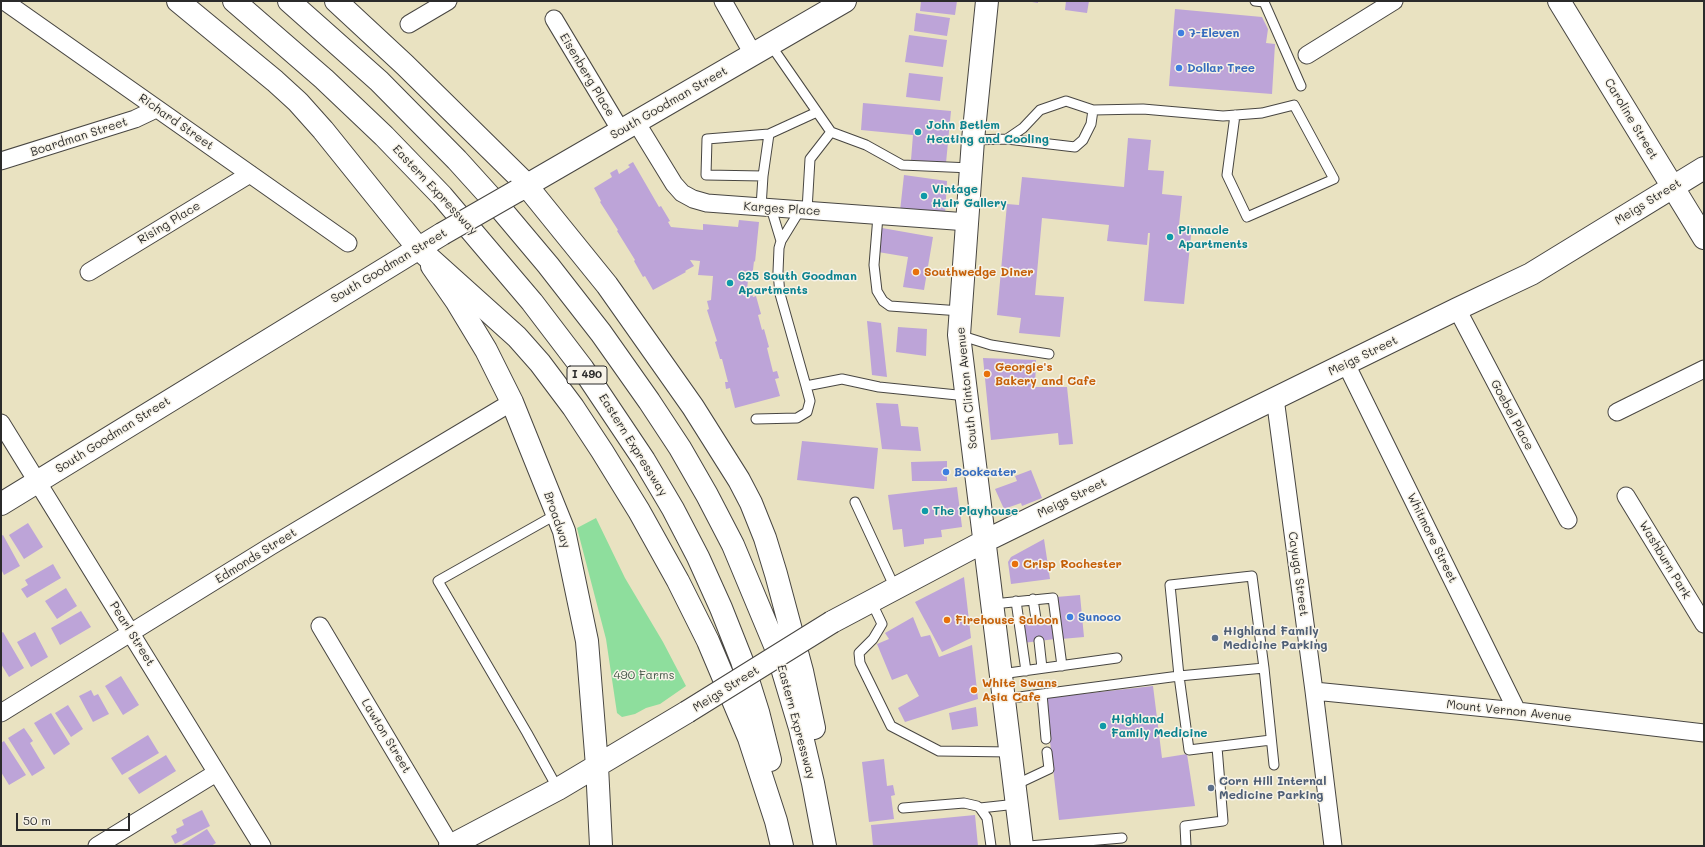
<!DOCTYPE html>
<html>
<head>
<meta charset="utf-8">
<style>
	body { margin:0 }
	#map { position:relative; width:1705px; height:847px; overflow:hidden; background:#e9e2c1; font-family:Mali,sans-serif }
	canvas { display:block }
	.frame { position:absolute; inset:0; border:2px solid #2b2b2b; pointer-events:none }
	.scale { position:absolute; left:16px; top:813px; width:114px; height:18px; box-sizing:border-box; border:2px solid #2b2b2b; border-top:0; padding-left:5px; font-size:12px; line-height:14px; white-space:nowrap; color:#2b2b2b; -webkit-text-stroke:3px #f7f3e8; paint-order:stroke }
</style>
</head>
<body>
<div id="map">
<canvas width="1705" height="847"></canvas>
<div class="frame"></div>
<div class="scale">50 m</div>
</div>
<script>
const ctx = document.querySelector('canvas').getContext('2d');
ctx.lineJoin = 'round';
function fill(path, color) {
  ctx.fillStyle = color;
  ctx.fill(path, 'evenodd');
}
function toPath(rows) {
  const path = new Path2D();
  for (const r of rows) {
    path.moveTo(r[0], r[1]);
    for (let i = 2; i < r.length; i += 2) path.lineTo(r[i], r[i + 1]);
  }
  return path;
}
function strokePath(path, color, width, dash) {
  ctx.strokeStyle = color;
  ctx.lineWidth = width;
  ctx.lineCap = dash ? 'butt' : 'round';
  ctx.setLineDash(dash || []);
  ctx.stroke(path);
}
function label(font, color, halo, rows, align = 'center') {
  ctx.font = font + ' Mali,sans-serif';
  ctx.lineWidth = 3;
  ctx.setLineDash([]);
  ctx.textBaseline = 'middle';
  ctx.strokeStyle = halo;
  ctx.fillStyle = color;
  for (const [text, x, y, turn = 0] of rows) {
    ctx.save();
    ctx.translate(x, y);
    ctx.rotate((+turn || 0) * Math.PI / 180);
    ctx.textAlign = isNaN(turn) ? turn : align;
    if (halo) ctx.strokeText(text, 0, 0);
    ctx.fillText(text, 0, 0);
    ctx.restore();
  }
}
fill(toPath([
	[596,518,625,578,663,642,686,686,660,704,646,708,635,714,622,717,617,713,606,639,577,528]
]), '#8ede9d');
fill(toPath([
	[921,1,957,1,955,15,920,11],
	[1026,1,1038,1,1038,3],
	[1066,1,1089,1,1087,13,1065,10],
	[1175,9,1262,17,1268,29,1266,43,1275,44,1272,94,1169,86],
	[916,13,950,18,947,36,914,31],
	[909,35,947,40,943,67,905,62],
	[909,73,943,77,940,101,906,97],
	[863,103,951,111,946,163,911,160,913,135,861,130],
	[1128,138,1151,140,1148,170,1164,171,1162,194,1182,196,1179,225,1192,226,1184,304,1144,301,1150,233,1148,233,1147,245,1107,241,1109,225,1042,218,1035,295,1064,297,1060,337,1019,333,1021,318,997,315,1007,204,1019,205,1022,177,1124,187],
	[633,162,659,207,661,206,670,221,668,222,671,227,703,230,703,224,738,227,739,220,759,222,755,262,754,261,752,279,748,279,747,291,751,290,753,297,756,296,761,314,758,315,762,330,764,329,769,347,767,348,773,372,777,371,779,378,775,379,780,396,735,408,730,388,726,389,725,382,728,382,722,359,720,359,715,342,717,341,707,310,709,309,707,301,711,300,713,276,698,275,700,261,690,260,694,266,685,271,686,272,653,290,645,276,643,277,634,261,635,260,617,231,618,230,600,202,601,201,594,188,612,177,610,173,617,169,619,174,630,167,628,165],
	[904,175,947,181,945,215,900,211],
	[882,228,933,237,924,290,903,287,908,257,878,252],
	[867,321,881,323,887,377,872,375],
	[898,327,927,329,926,356,896,352],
	[983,358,1036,360,1035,387,1067,387,1073,444,1059,445,1058,433,991,440],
	[876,403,898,404,901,426,918,427,921,451,882,449],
	[802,441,878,448,874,489,797,480],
	[947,461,947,481,912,481,911,462],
	[1031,470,1042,498,1022,506,1021,503,1004,509,995,489,1017,481,1015,476],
	[957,487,962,527,941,530,942,537,924,539,924,544,904,547,902,529,893,530,888,495],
	[28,523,43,547,24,559,9,535],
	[3,535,20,566,4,575,1,569,1,536],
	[1044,539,1050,579,1011,584,1008,562,1011,557],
	[53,564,61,578,27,598,21,589,28,585,25,580],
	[964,577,971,638,942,652,915,602],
	[66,588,77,606,57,619,45,601],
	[1080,595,1084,637,1061,639,1056,597],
	[81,611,91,627,60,645,51,628],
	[913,617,921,637,930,635,939,657,972,645,978,699,905,722,898,708,919,696,907,674,892,680,877,644,889,639,885,633],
	[1053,618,1055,639,1023,643,1021,621],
	[3,632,24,668,9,677,1,664,1,633],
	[35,632,48,657,31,667,17,642],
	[121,676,139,705,123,715,105,686],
	[1153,686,1162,758,1187,754,1195,806,1059,820,1045,698],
	[91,690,94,696,98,694,109,714,93,722,79,696],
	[68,705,83,729,71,737,55,713],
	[976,707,978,726,952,730,949,713],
	[51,713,70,744,54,755,34,723],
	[24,728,33,741,30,743,45,768,32,776,8,738],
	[148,735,159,753,122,775,111,758],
	[4,741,26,775,9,785,1,772,1,743],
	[166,755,176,771,139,794,128,778],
	[884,759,887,786,893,785,895,795,891,796,894,819,869,822,862,762],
	[202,810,210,826,175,844,171,836,177,833,176,829,184,825,182,820],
	[975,815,978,846,873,846,871,825],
	[207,829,216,843,211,846,180,846]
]), '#bda4d8');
const lane = toPath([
	[1255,1,1264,2,1301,86],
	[770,44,831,132,866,145,902,165,971,168],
	[1007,139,1023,128,1040,110,1066,101,1093,110,1143,109,1223,116,1262,113,1294,105,1334,179,1247,217,1227,175,1235,115],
	[973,140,1007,139,1075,147,1083,140,1091,124,1093,110],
	[763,176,706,175,707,139,769,134],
	[761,207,763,176,769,134,817,112],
	[771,208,781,241],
	[800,210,781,241,779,248,778,272,780,294,806,386,842,379,879,387,967,396],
	[807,210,810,159,831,132],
	[878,216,874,265,877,291,883,301,890,306,961,311],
	[959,335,991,345,1049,354],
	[756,419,797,418,807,412,810,401,806,386],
	[855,502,895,588],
	[557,514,438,581,527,733,558,789],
	[1033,599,1036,619],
	[871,601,882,624,873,639,859,653,860,663,891,726,939,751,1011,752],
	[1016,601,1026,671],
	[993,604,1053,598,1062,666],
	[1039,641,1042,668],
	[1264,668,1252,576,1170,585,1179,676,1189,750,1271,740],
	[1001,674,1117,658],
	[1042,694,1046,739],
	[1004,699,1179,676,1264,668,1274,765],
	[1015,785,1049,769,1047,752],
	[903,808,964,803,977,806,980,808,987,818,991,846],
	[980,808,1017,804],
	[1029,846,1122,838],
	[1186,846,1185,826,1223,821,1217,747]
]);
const street = toPath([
	[4,1,348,243],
	[723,1,753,54],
	[554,19,621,131],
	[409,24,448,1],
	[1307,55,1394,1],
	[636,122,674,184,682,193,693,199,707,203,968,222],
	[1,161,135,119,156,109],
	[89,272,250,174],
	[1457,309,1568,520],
	[1346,364,1517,711],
	[1275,398,1314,691,1333,846],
	[1617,412,1704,369],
	[1,423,262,846],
	[1626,496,1704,624],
	[320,626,451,846],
	[1314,691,1517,711,1704,733],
	[1,713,271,546,512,402],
	[97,846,216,773]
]);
const secondary = toPath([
	[987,1,973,140,959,335,1022,846],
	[1559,1,1704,238],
	[517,191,845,1],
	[432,266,457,302,486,350,512,402,564,531,587,641,597,766,601,846],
	[1,504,442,234],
	[832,622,985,541,1457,309,1531,274,1704,168],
	[450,846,558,789,687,712]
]);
const highway = toPath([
	[178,1,275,81,298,102,323,130,418,248,517,337,540,363,573,407,602,451,639,511,678,581,708,641,749,738,776,821,782,846],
	[234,1,324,79,384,136,442,196,532,302,583,369,644,460,673,509,698,557,721,608,742,661,758,712,770,760],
	[289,1,379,81,457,160,495,202,548,265,601,333,649,401,680,448,707,495,733,545,776,648,800,728,813,783,825,846],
	[336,1,405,65,522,180,607,285,693,407,739,480,751,503,765,538,776,574,802,671,814,728]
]);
strokePath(lane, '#484642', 11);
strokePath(street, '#484642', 19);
strokePath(secondary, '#484642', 24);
strokePath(highway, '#484642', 24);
strokePath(lane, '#fff', 9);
strokePath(street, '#fff', 17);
strokePath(secondary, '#fff', 22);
strokePath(highway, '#fff', 22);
const secondaryBridge = toPath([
	[442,234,517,191],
	[687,712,832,622]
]);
strokePath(secondaryBridge, '#484642', 24, []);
strokePath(secondaryBridge, '#fff', 22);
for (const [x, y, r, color] of [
	[1181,33,4,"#3f7fe0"],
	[1179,68,4,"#3f7fe0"],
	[918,132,4,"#0f9aa8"],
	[924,196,4,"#0f9aa8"],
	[1170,237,4,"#0f9aa8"],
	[916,272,4,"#e8710a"],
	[730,283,4,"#0f9aa8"],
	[987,374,4,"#e8710a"],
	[946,472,4,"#3f7fe0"],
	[925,511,4,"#0f9aa8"],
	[1015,564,4,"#e8710a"],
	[1070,617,4,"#3f7fe0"],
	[947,620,4,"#e8710a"],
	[1215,638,4,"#5c6f8a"],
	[974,690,4,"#e8710a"],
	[1103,726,4,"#0f9aa8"],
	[1211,788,4,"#5c6f8a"]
]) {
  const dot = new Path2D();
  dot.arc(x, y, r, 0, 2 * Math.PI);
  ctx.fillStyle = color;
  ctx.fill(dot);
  strokePath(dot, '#f7f3e8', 1.5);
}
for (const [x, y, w] of [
	[587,375,40]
]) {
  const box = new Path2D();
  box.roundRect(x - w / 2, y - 9, w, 18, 3);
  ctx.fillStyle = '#f7f3e8';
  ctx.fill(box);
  strokePath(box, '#2b2b2b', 1);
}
label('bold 11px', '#2b2b2b', null, [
	["I 490",587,375]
]);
label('bold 12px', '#366cbe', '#f7f3e8', [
	["7-Eleven",1189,33],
	["Dollar Tree",1187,68],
	["Bookeater",954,472],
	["Sunoco",1078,617]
], 'left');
label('12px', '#2b2b2b', '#f7f3e8', [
	["Eisenberg Place",587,75,59],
	["South Goodman Street",669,103,-30],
	["Caroline Street",1631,119,59],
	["Richard Street",176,122,35],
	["Boardman Street",79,137,-18],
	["Eastern Expressway",435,190,47],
	["Meigs Street",1648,202,-32],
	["Karges Place",782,209,4],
	["Rising Place",169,223,-31],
	["South Goodman Street",389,266,-31],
	["Meigs Street",1363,356,-26],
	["South Clinton Avenue",967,388,-96],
	["Goebel Place",1512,415,62],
	["South Goodman Street",113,435,-32],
	["Eastern Expressway",633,445,58],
	["Meigs Street",1072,498,-26],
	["Broadway",557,520,71],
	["Whitmore Street",1432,538,64],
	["Edmonds Street",256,556,-32],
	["Washburn Park",1665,560,59],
	["Cayuga Street",1298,574,82],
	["Pearl Street",132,634,58],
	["Meigs Street",726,689,-32],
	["Mount Vernon Avenue",1509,711,6],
	["Eastern Expressway",796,722,75],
	["Lawton Street",386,736,59]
]);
label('bold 12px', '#0d838f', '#f7f3e8', [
	["John Betlem",926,125],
	["Heating and Cooling",926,139],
	["Vintage",932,189],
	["Hair Gallery",932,203],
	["Pinnacle",1178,230],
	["Apartments",1178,244],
	["625 South Goodman",738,276],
	["Apartments",738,290],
	["The Playhouse",933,511],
	["Highland",1111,719],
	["Family Medicine",1111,733]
], 'left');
label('bold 12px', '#c56008', '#f7f3e8', [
	["Southwedge Diner",924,272],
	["Georgie's",995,367],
	["Bakery and Cafe",995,381],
	["Crisp Rochester",1023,564],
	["Firehouse Saloon",955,620],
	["White Swans",982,683],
	["Asia Cafe",982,697]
], 'left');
label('bold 12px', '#4e5e75', '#f7f3e8', [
	["Highland Family",1223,631],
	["Medicine Parking",1223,645],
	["Corn Hill Internal",1219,781],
	["Medicine Parking",1219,795]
], 'left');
label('12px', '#445848', '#f7f3e8', [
	["490 Farms",644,675]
]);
</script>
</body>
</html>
